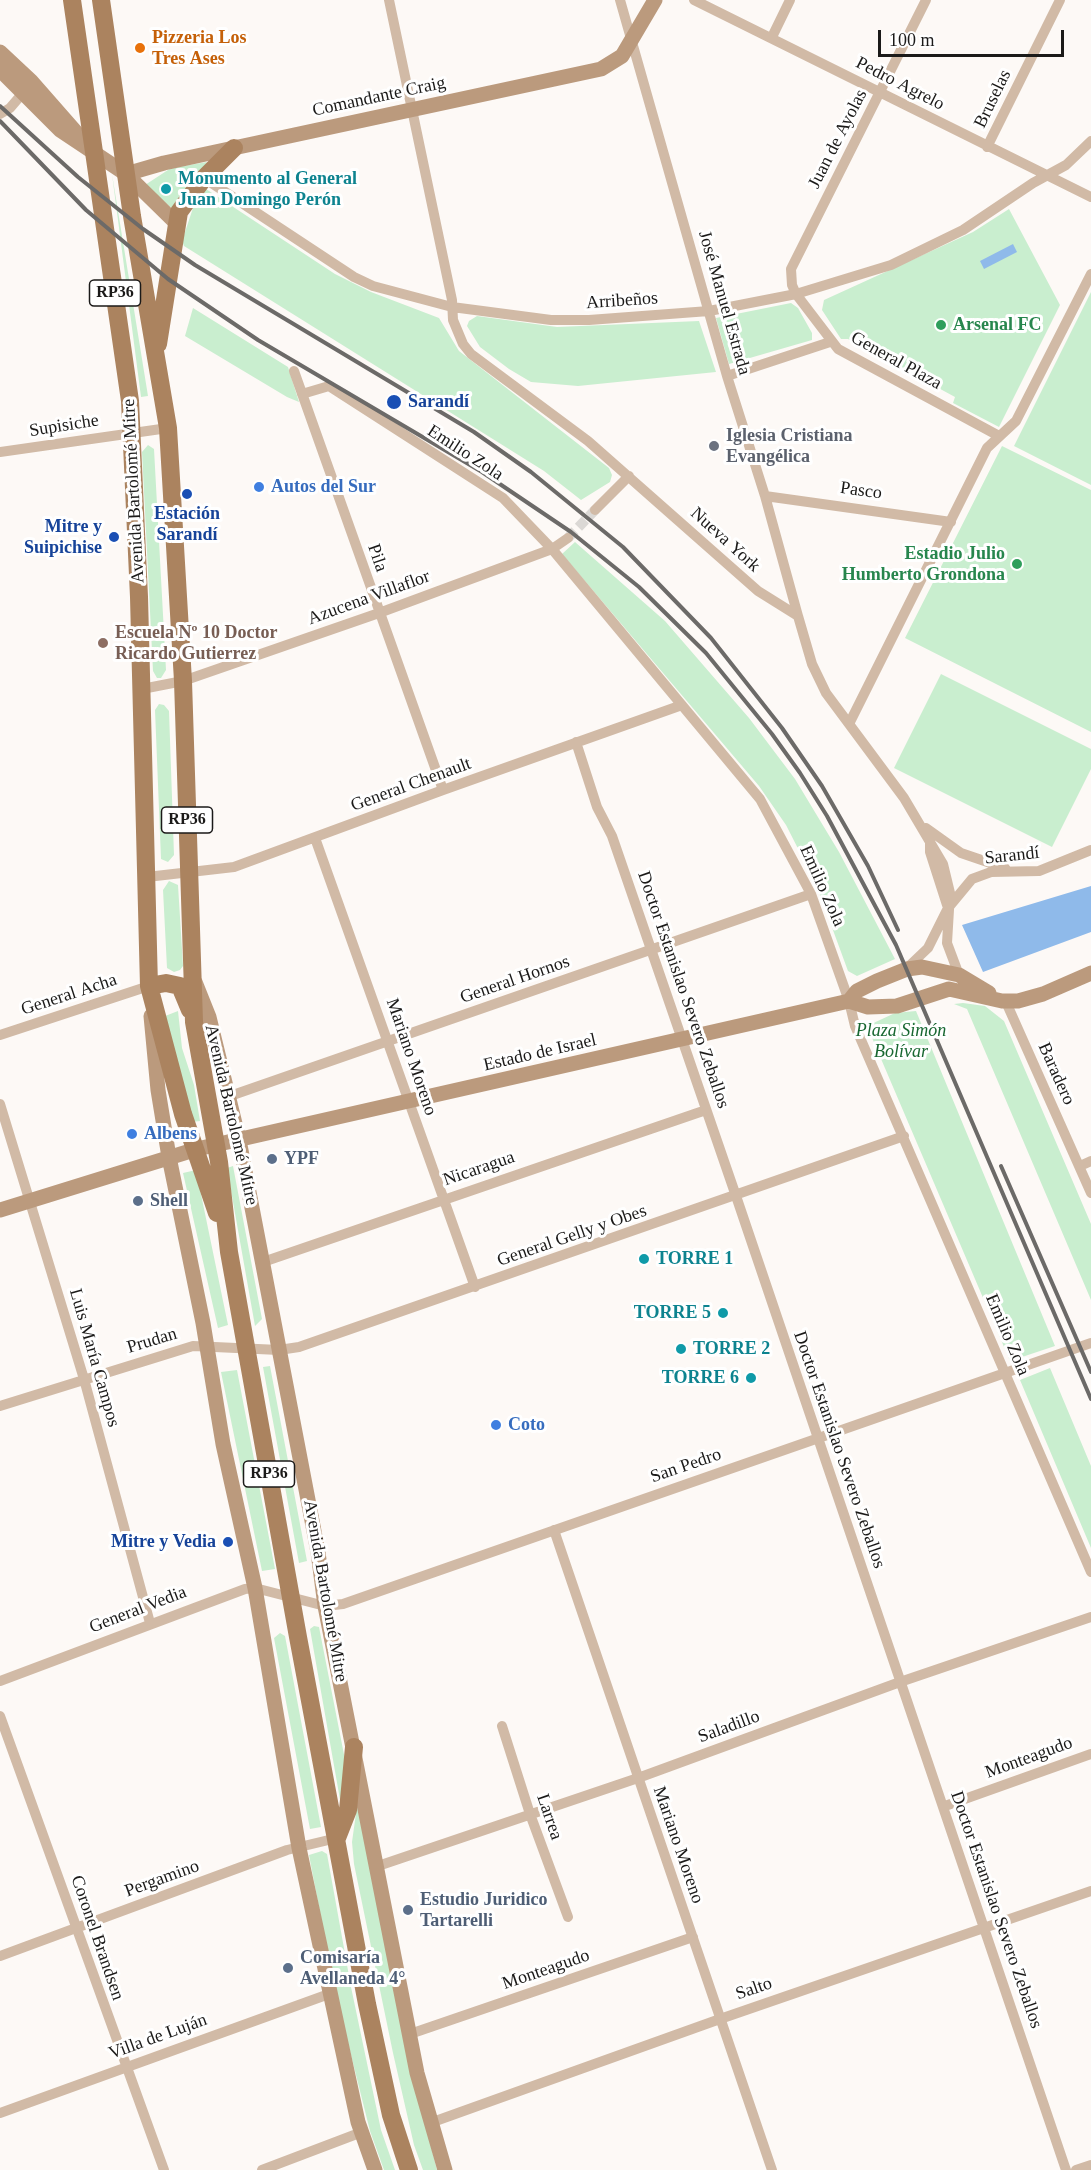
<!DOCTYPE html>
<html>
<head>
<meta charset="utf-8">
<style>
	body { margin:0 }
	#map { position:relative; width:1091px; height:2170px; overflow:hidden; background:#fdf9f6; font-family:"Times New Roman",serif }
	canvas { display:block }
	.scale { position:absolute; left:878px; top:30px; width:186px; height:27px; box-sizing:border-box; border:3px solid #1b1a19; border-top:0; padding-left:8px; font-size:18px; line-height:21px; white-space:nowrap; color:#1b1a19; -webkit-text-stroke:4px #fff; paint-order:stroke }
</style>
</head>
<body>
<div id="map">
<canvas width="1091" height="2170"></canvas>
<div class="scale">100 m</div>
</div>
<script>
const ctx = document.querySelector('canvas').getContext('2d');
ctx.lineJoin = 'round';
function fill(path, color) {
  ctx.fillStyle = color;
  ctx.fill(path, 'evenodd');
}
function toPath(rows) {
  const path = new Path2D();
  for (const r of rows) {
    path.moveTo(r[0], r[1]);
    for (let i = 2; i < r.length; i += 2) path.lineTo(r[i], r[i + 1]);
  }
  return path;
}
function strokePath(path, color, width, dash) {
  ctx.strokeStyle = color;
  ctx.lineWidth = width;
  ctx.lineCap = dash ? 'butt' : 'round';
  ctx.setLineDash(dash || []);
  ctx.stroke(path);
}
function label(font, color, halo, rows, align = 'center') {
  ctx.font = font + ' "Times New Roman",serif';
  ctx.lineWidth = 6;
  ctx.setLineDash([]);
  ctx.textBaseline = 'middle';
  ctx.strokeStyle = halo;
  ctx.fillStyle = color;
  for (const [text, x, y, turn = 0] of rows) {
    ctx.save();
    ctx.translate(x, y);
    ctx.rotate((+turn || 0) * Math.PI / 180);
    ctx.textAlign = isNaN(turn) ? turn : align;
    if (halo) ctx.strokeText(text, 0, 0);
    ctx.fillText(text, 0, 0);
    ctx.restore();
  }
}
fill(toPath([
	[207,162,174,210,145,185,171,168],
	[112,174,148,396,141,397],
	[206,189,335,274,371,292,439,318,459,351,609,468,612,475,610,482,581,500,544,471,184,246,182,241,198,193],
	[1009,209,1060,305,999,427,953,403,955,397,848,339,841,339,822,310,824,300,973,232],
	[1091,292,1091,485,1014,446],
	[791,303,798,308,812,333,812,340,729,364,716,318],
	[193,308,288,367,299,402,287,397,185,336],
	[477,316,557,327,699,321,716,372,578,386,531,382,509,369,480,347,467,326,469,321],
	[148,445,154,449,166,670,161,678,157,678,153,671,142,452],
	[1002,446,1091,490,1091,732,905,638],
	[575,542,665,621,749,718,795,779,839,852,895,959,857,976,848,971,816,884,786,825,759,786,562,554],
	[941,674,1091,749,1091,769,1052,847,894,768],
	[159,704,164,705,169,711,174,855,168,862,161,859,155,710],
	[169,881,178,885,183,966,180,970,174,972,167,968,163,890],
	[963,1003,985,1006,1004,1021,1091,1224,1091,1300,967,1009,954,1004],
	[178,1011,182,1048,194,1085,200,1121,192,1122,160,1018],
	[916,1011,1055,1346,1010,1361,867,1026,895,1013],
	[233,1166,262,1319,255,1326,227,1168],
	[196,1170,228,1325,218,1328,183,1173],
	[270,1366,307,1561,299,1563,263,1367],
	[1050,1368,1091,1466,1091,1548,1020,1380],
	[237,1370,275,1569,262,1571,221,1372],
	[314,1626,319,1627,348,1775,342,1811,310,1629],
	[280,1633,285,1636,321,1827,310,1829,274,1638],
	[358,1799,406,2049,437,2170,423,2170,414,2145,393,2053,354,1864,352,1842],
	[322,1851,327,1854,351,1987,381,2130,395,2170,384,2170,370,2131,335,1991,309,1855]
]), '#c9eecf');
fill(toPath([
	[1013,244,1017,252,984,269,980,261],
	[1091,886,1091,932,983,972,962,925]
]), '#8fbaea');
strokePath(toPath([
	[568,538,595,510]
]), '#dbd8d5', 10, [10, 5]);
strokePath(toPath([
	[389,0,452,300,453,320,463,344,471,354,588,441,758,591,798,616,812,664,826,693,904,798,943,864,950,893,947,943,959,975],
	[620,0,727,376,765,496,798,616],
	[694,0,1091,197],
	[926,0,791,269,792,285,796,294,838,349,999,436],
	[772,37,790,0],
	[0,114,10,108,22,94],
	[987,147,1060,0],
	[204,178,354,277,373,286,452,307,551,320,589,320,709,311,796,294,891,265,963,230,1033,183,1066,165,1091,141],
	[294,371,443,790],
	[727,376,830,342],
	[302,394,329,386,503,498,552,549,760,799,811,894,849,1001,855,1026,1091,1572],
	[0,452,168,428],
	[765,496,951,522],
	[595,510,629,476],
	[142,689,183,681,379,613,552,549,568,538],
	[849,724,987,448,1016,421,1091,274],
	[576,742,597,807,612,836,736,1196,1066,2170],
	[926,828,961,853,1005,868],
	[315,838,475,1287],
	[930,842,930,852,947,905],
	[147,877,234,867,443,790,682,705],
	[907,968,928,948,948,908,972,879,991,872,1039,871,1091,850],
	[1006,1002,1091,1193],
	[0,1035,149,986],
	[230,1096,811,894],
	[0,1104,84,1379,150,1623],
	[1080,1166,1091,1161],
	[263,1262,706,1110],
	[0,1406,193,1346,279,1350,299,1347,904,1136],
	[554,1530,772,2170],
	[0,1681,245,1589,255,1588,325,1606,343,1604,1091,1343],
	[0,1716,164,2170],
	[502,1726,530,1814,568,1917],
	[945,1806,1091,1754],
	[378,1866,638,1778,900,1682,1091,1617],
	[0,1956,287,1850,337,1838],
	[410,2034,693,1937],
	[0,2113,329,1994],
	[430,2123,720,2019,1091,1891],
	[262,2170,362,2132],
	[1076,2170,1091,2165]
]), '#d1baa6', 10);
strokePath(toPath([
	[0,52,31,81,81,138],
	[0,70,60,130,126,174,176,223],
	[126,174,164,163,601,69,622,56,655,0],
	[195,982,209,1017,239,1140,318,1552,325,1606,417,2073,445,2170],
	[849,1001,857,991,877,981,907,969,922,967,959,975,989,993],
	[151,1016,158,1090,169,1157,203,1323,223,1444,255,1588,299,1848,358,2122,375,2170],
	[0,1210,197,1149,849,1001,868,1007,897,1006,949,989,1002,1001,1018,1001,1043,994,1091,973]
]), '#bb9a7d', 15);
strokePath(toPath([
	[72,0,130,401,139,597,149,986,183,1114,217,1213],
	[101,0,132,216,168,428,183,681,194,1022,219,1162,229,1252,298,1637,367,2004,391,2115,409,2170],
	[158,344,179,212,204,178,234,148],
	[149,986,166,983,180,986,190,1010],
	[337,1838,348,1810,354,1747]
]), '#ab835f', 18);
strokePath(toPath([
	[0,106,78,177,143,229,195,265,474,432,531,472,623,547,711,638,782,728,822,786,868,866,898,930],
	[0,121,86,210,168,279,258,340,482,472,571,532,639,587,706,653,772,734,800,773,827,816,896,945,1091,1399],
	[1001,1166,1091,1372]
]), '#6c6a68', 4);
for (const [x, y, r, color] of [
	[140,48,6,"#e8710a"],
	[166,189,6,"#0f9aa8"],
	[941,325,6,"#2e9e5b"],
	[394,402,8,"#1a4fb4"],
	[714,446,6,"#6b7280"],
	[259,487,6,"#3f7fe0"],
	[187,494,6,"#1a4fb4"],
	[114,537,6,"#1a4fb4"],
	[1017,564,6,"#2e9e5b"],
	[103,643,6,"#8d6e63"],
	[132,1134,6,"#3f7fe0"],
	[272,1159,6,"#5c6f8a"],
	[138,1201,6,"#5c6f8a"],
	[644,1259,6,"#0f9aa8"],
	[723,1313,6,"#0f9aa8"],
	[681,1349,6,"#0f9aa8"],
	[751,1378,6,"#0f9aa8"],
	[496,1425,6,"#3f7fe0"],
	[228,1542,6,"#1a4fb4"],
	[408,1910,6,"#5c6f8a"],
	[288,1968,6,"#5c6f8a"]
]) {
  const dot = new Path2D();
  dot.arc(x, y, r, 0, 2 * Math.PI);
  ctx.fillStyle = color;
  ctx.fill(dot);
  strokePath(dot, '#fff', 2);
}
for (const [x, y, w] of [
	[115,293,51],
	[187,820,51],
	[269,1474,51]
]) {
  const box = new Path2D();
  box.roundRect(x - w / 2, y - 13, w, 26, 4.5);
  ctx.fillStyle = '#fff';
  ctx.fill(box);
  strokePath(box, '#1b1a19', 1.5);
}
label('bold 16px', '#1b1a19', null, [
	["RP36",115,293],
	["RP36",187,820],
	["RP36",269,1474]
]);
label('bold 18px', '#c56008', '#fff', [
	["Pizzeria Los",152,38],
	["Tres Ases",152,59]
], 'left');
label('18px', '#1b1a19', '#fff', [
	["Pedro Agrelo",900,84,27],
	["Comandante Craig",379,97,-12],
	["Bruselas",993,99,-64],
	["Juan de Ayolas",838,139,-63],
	["Arribeños",622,301,-4],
	["José Manuel Estrada",724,303,74],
	["General Plaza",896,361,29],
	["Supisiche",64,426,-9],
	["Emilio Zola",465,453,33],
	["Avenida Bartolomé Mitre",134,491,-93],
	["Pasco",861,491,8],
	["Nueva York",725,540,42],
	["Pila",377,558,71],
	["Azucena Villaflor",369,598,-20],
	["General Chenault",411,785,-20],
	["Sarandí",1012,856,-6],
	["Emilio Zola",822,886,66],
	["General Hornos",515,980,-19],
	["Doctor Estanislao Severo Zeballos",683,990,71],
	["General Acha",69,995,-18],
	["Estado de Israel",540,1053,-13],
	["Mariano Moreno",411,1057,71],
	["Baradero",1056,1074,66],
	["Avenida Bartolomé Mitre",231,1115,77],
	["Nicaragua",479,1169,-19],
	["General Gelly y Obes",572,1236,-19],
	["Emilio Zola",1007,1335,67],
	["Prudan",152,1341,-17],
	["Luis María Campos",94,1358,74],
	["Doctor Estanislao Severo Zeballos",839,1450,71],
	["San Pedro",686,1466,-19],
	["Avenida Bartolomé Mitre",325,1591,80],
	["General Vedia",138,1610,-21],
	["Saladillo",729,1727,-20],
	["Monteagudo",1029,1758,-20],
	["Larrea",549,1817,71],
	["Mariano Moreno",678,1845,71],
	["Pergamino",162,1879,-20],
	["Doctor Estanislao Severo Zeballos",996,1910,71],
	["Coronel Brandsen",97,1938,71],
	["Monteagudo",546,1970,-19],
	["Salto",754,1989,-19],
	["Villa de Luján",158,2037,-20]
]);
label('bold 18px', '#0d838f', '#fff', [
	["Monumento al General",178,179],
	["Juan Domingo Perón",178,200],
	["TORRE 1",656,1259],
	["TORRE 5",711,1313,"right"],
	["TORRE 2",693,1349],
	["TORRE 6",739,1378,"right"]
], 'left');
label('bold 18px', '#27864d', '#fff', [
	["Arsenal FC",953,325],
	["Estadio Julio",1005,554,"right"],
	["Humberto Grondona",1005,575,"right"]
], 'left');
label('bold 18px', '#164399', '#fff', [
	["Sarandí",408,402,"left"],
	["Estación",187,514,"center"],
	["Sarandí",187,535,"center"],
	["Mitre y",102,527],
	["Suipichise",102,548],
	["Mitre y Vedia",216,1542]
], 'right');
label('bold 18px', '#5b616d', '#fff', [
	["Iglesia Cristiana",726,436],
	["Evangélica",726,457]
], 'left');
label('bold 18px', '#366cbe', '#fff', [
	["Autos del Sur",271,487],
	["Albens",144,1134],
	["Coto",508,1425]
], 'left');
label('bold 18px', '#785e54', '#fff', [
	["Escuela Nº 10 Doctor",115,633],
	["Ricardo Gutierrez",115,654]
], 'left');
label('italic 18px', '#186731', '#fff', [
	["Plaza Simón",901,1031],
	["Bolívar",901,1052]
]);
label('bold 18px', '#4e5e75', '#fff', [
	["YPF",284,1159],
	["Shell",150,1201],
	["Estudio Juridico",420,1900],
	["Tartarelli",420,1921],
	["Comisaría",300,1958],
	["Avellaneda 4°",300,1979]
], 'left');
</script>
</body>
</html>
